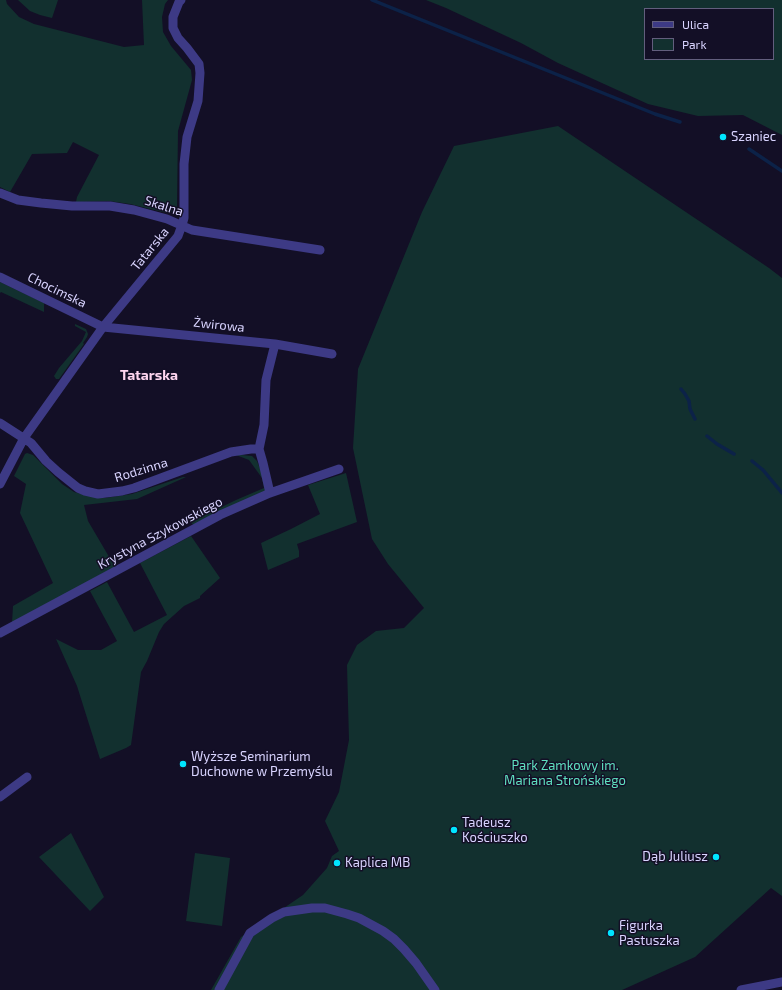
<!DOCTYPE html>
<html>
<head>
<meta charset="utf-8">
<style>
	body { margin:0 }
	#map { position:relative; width:782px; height:990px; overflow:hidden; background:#130f26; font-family:"Exo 2",sans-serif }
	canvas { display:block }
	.legend { position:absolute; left:644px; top:8px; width:130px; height:52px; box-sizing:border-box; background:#130f26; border:1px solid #625e7d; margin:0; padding:5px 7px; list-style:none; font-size:12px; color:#d9d4ff }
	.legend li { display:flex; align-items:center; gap:8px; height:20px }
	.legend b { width:20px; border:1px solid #625e7d }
</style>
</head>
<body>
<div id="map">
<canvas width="782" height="990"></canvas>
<ul class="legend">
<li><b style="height:5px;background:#3d3a85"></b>Ulica</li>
<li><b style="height:11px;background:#12302f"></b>Park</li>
</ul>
</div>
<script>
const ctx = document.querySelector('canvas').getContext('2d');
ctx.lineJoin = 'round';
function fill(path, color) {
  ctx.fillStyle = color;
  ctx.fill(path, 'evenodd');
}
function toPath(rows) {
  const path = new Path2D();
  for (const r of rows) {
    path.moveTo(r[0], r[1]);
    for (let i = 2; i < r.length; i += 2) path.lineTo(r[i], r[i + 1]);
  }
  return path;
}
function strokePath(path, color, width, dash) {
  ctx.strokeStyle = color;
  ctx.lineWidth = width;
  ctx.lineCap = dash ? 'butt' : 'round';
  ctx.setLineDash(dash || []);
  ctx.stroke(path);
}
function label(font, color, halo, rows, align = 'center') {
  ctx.font = font + ' "Exo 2",sans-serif';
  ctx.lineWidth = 3;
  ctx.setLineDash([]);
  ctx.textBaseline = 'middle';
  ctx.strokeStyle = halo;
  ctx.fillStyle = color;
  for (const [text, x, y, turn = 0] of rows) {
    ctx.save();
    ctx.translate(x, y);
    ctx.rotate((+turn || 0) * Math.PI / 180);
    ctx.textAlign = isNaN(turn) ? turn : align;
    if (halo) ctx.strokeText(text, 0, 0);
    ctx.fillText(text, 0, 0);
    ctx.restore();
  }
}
fill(toPath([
	[0,0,6,0,7,4,19,17,34,24,124,47,144,45,142,0,168,0,165,4,162,17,163,32,171,46,191,70,192,80,178,131,177,206,176,208,172,212,167,213,130,204,109,201,76,202,77,197,99,155,73,142,67,153,32,154,10,192,0,187],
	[18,0,58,0,52,18,40,15,30,11],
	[426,0,782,0,782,135,743,115,698,116,648,104,558,63,521,43,446,8],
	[645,9,773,9,773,59,645,59],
	[558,126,769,268,782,278,782,896,771,888,695,957,622,990,211,990,241,937,303,895,327,868,332,856,339,851,325,821,339,792,349,740,347,665,357,645,376,631,404,628,424,608,388,564,372,539,353,448,358,369,422,212,454,146],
	[0,282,44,303,44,312,1,292,0,293],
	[75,324,86,329,88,334,87,337,83,343,84,344,59,379,56,379,54,376,59,368,82,341,86,332,75,326],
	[27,453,33,455,62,484,74,492,85,495,105,498,132,494,183,477,186,477,137,499,84,505,88,521,115,567,12,623,13,606,53,583,20,513,26,484,14,476,25,454],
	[236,455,242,455,252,456,257,461,263,476,266,489,265,492,194,525,191,523,203,516,236,500,264,488,262,478,249,460],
	[346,473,357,522,297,544,299,551,299,557,268,570,261,543,291,529,320,514,308,485],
	[191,536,220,578,200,596,200,598,184,606,164,624,159,632,147,661,141,672,131,745,126,748,100,759,77,686,56,639,78,650,101,650,117,641,90,591,107,582,134,632,167,615,140,563],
	[71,833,104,897,90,911,39,857],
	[195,853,230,858,222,926,186,921]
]), '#12302f');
strokePath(toPath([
	[372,0,655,114,680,122],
	[749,149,782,171],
	[681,389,685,394,689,401,690,409,695,419],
	[707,436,717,444,734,454],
	[752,461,763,470,782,493]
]), '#0c2248', 3.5);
strokePath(toPath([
	[0,193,18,200,41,203,72,206,110,206,134,210,167,219,192,230,320,250],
	[0,277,103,327,275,344,332,354],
	[0,423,31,443,46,461,58,472,78,488,85,491,98,494,122,491,134,488,231,452,251,449,259,449],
	[0,484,24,438,103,327,178,236,182,225,184,218,184,164,187,137,198,101,200,73,199,64,187,48,178,38,173,28,173,17,179,2,181,0],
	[270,493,263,463,259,449,264,425,266,380,275,344],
	[0,633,220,515,270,493,339,469],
	[0,797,27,777],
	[219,990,250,933,272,918,284,912,312,908,325,908,347,914,359,918,383,931,394,939,404,949,416,963,435,990],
	[741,990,782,982]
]), '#3d3a85', 9);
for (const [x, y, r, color] of [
	[723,137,4,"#00e5ff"],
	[183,764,4,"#00e5ff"],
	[454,830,4,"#00e5ff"],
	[716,857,4,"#00e5ff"],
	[337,863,4,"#00e5ff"],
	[611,933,4,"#00e5ff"]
]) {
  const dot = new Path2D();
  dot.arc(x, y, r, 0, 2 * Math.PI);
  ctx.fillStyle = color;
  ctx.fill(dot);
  strokePath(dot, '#130f26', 1.5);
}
label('13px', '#d9d4ff', '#130f26', [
	["Szaniec",731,137],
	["Wyższe Seminarium",191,757],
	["Duchowne w Przemyślu",191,772],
	["Tadeusz",462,823],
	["Kościuszko",462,838],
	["Dąb Juliusz",708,857,"right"],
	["Kaplica MB",345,863],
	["Figurka",619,926],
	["Pastuszka",619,941]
], 'left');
label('13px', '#d9d4ff', '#130f26', [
	["Skalna",164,206,18],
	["Tatarska",150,249,-51],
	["Chocimska",57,290,26],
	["Żwirowa",219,325,6],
	["Rodzinna",141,470,-17],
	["Krystyna Szykowskiego",160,533,-28]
]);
label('13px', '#5fe0c0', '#130f26', [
	["Park Zamkowy im.",565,766],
	["Mariana Strońskiego",565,781]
]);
label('bold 14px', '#ffd6f0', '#130f26', [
	["Tatarska",149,375]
]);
</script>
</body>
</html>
